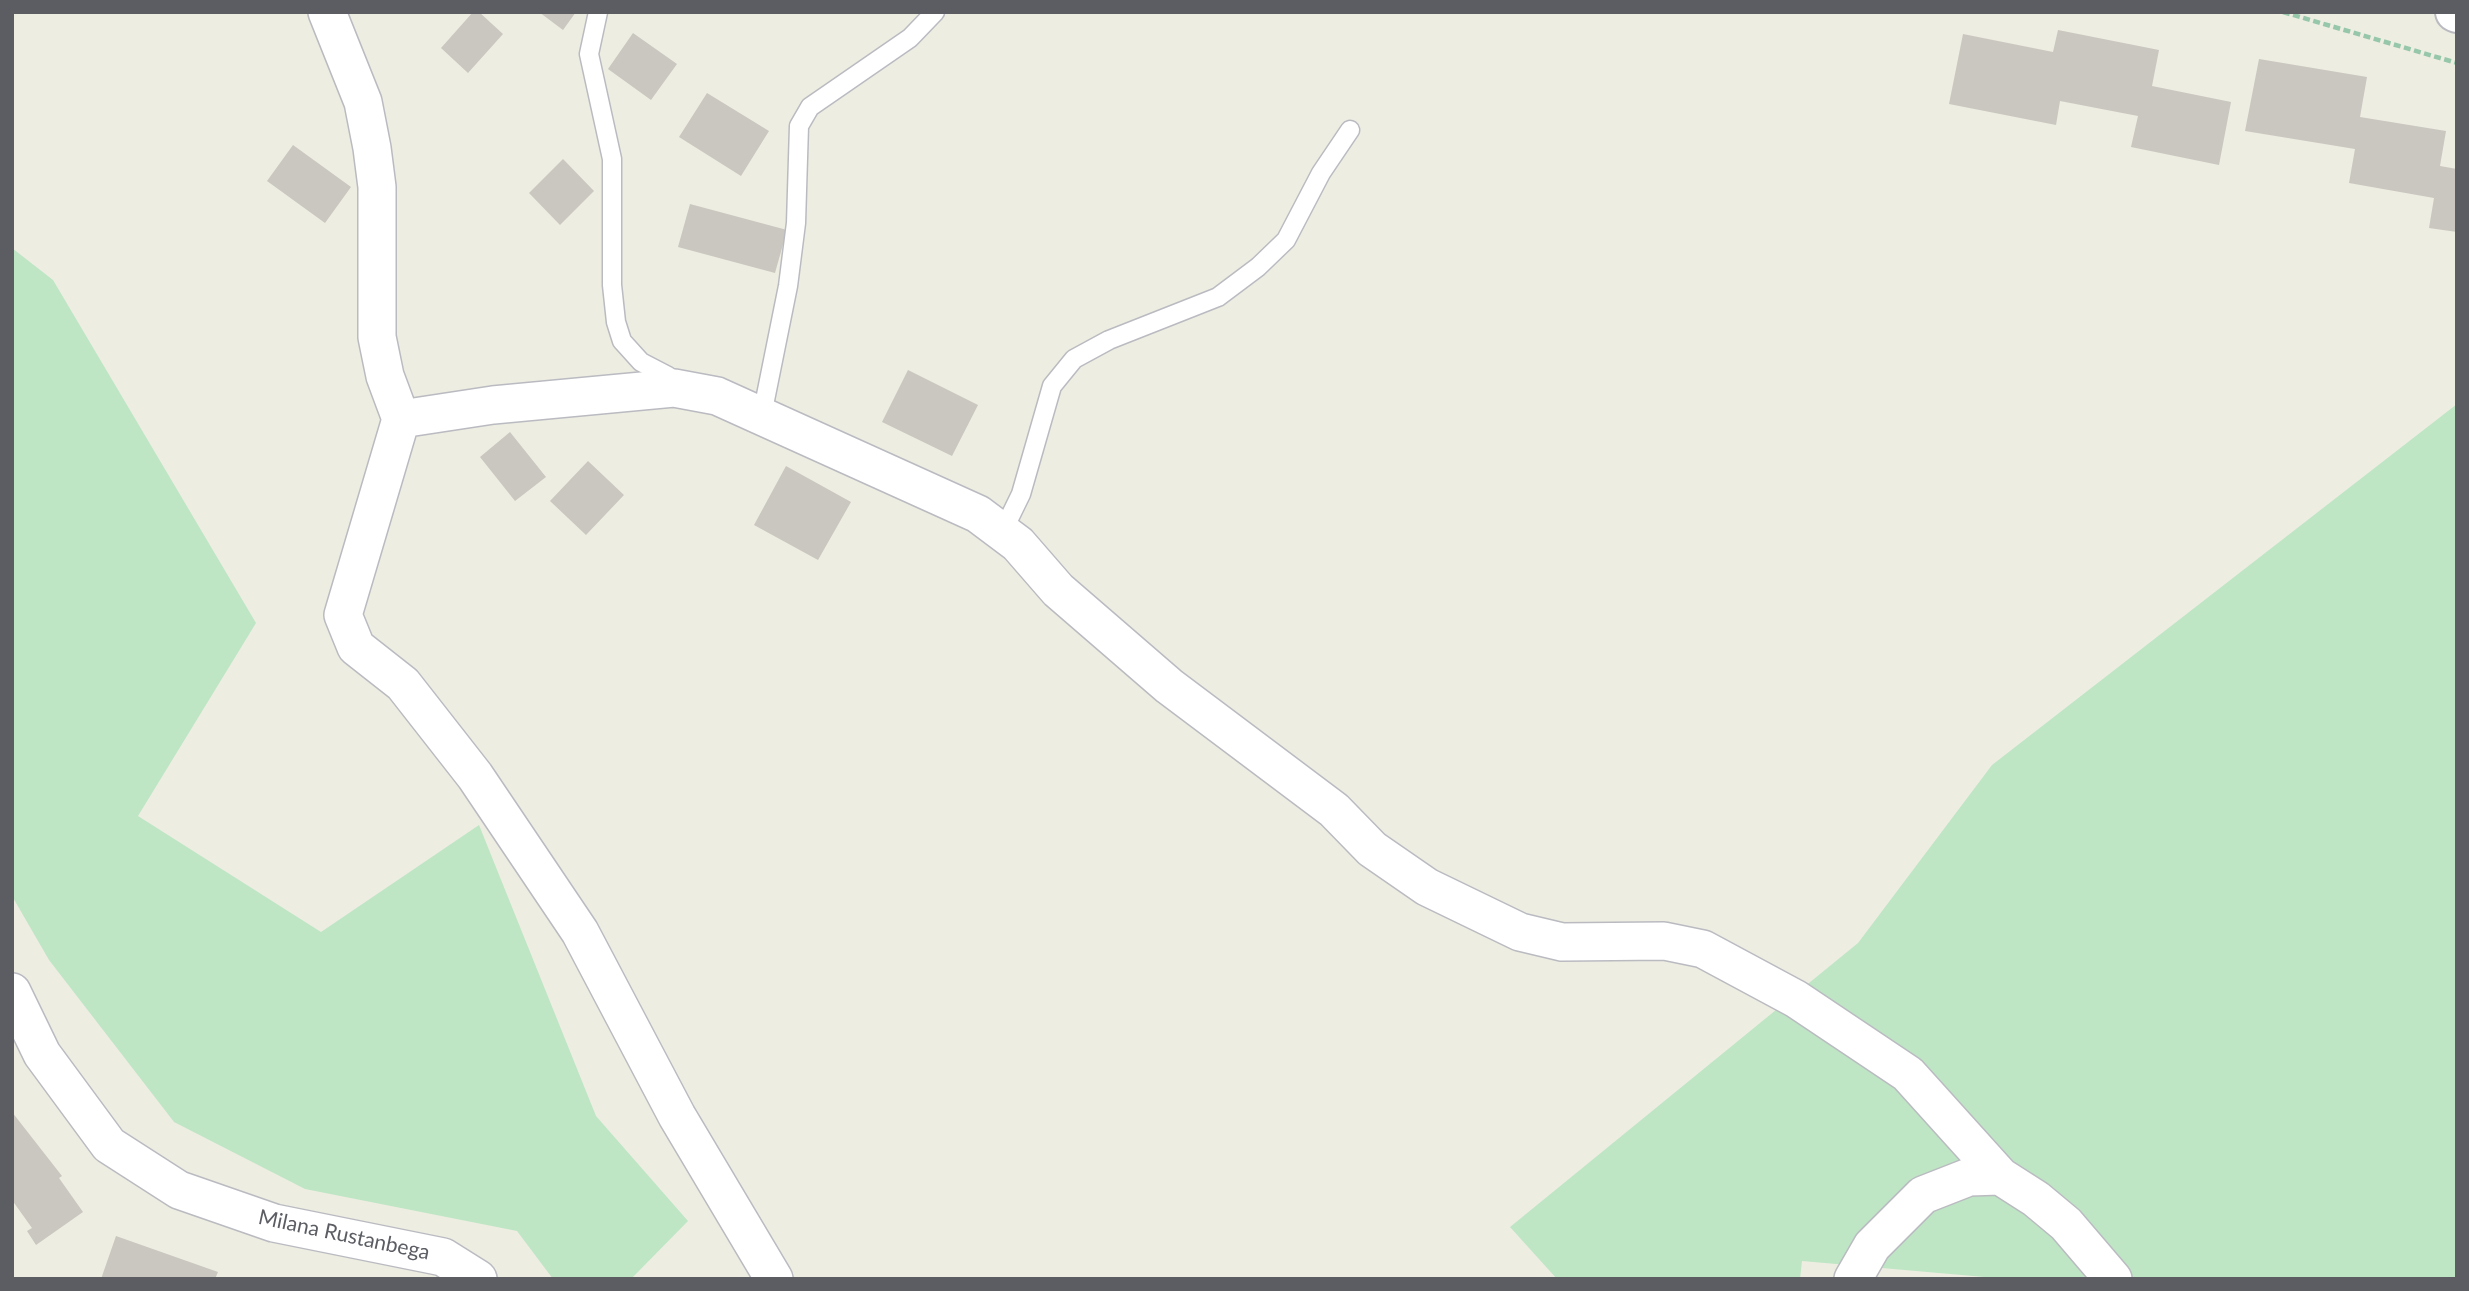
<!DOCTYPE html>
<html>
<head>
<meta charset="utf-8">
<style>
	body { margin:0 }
	#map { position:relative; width:2469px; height:1291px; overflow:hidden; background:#eeede2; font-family:Lato,sans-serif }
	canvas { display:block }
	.frame { position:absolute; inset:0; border:14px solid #5b5d63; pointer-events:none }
</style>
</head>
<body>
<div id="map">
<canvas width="2469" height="1291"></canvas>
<div class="frame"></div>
</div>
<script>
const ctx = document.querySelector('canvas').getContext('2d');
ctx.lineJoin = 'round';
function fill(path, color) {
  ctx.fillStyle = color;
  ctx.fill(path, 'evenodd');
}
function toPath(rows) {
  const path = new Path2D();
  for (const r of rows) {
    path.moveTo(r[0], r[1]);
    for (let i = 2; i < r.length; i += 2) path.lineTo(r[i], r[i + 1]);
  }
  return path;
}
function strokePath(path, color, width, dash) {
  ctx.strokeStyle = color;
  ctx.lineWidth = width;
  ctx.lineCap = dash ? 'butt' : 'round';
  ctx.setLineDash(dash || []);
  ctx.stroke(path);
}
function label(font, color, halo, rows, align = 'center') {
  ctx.font = font + ' Lato,sans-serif';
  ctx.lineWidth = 5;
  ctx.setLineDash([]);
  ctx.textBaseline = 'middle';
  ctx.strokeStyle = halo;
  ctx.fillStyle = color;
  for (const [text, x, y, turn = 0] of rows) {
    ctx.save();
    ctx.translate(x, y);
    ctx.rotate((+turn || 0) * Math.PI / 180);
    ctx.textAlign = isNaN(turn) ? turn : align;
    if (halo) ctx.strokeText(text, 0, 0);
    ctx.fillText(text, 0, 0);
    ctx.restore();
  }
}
fill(toPath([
	[12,248,53,280,256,623,138,816,321,932,479,825,596,1116,688,1221,631,1279,553,1279,517,1231,305,1189,174,1122,49,960,12,896],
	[2457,404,2457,1279,2007,1279,1802,1261,1800,1279,1557,1279,1510,1227,1858,943,1992,765]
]), '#bee6c4');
fill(toPath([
	[473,12,479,12,503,34,468,73,441,48],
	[539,12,576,12,563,30],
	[2058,30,2159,50,2152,86,2231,102,2219,165,2131,147,2138,116,2060,101,2056,125,1949,104,1963,34,2053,52],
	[633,33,677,64,651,100,608,69],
	[2259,59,2367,77,2360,117,2446,131,2440,166,2457,169,2457,232,2429,228,2434,198,2349,183,2355,149,2245,131],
	[707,93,769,131,741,176,679,137],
	[293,145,351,187,325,223,267,181],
	[563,159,594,191,560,225,529,193],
	[690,204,787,230,775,273,678,247],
	[908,370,978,405,952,456,882,422],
	[510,432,546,477,515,501,480,457],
	[588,461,624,495,586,535,550,501],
	[786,466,851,502,818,560,754,525],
	[12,1112,62,1176,59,1178,83,1212,36,1245,27,1231,32,1228,12,1200],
	[116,1236,218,1272,215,1279,101,1279]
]), '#c9c7bf');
const service = toPath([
	[598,12,589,54,612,159,612,285,616,322,622,341,641,362,668,376,672,385],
	[762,415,788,286,796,223,799,126,810,107,910,38,935,12],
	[1002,533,1021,494,1052,386,1074,359,1109,340,1218,297,1258,267,1286,240,1321,173,1350,130]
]);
const minor = toPath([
	[327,12,363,102,372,148,377,187,377,337,385,376,401,419],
	[12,992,42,1054,109,1145,179,1190,274,1223,443,1257,478,1279],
	[774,1279,677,1116,580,932,475,776,403,684,356,647,343,615,401,419,493,405,674,388,717,396,978,514,1018,544,1058,590,1169,686,1334,810,1372,849,1427,887,1520,932,1562,942,1664,941,1703,949,1796,999,1908,1074,2000,1176],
	[1853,1279,1872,1246,1923,1195,1969,1177,2000,1176,2036,1199,2066,1224,2113,1279]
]);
const tertiary = toPath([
	[2455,12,2457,13]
]);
strokePath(service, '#babbc1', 21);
strokePath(minor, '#babbc1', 40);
strokePath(tertiary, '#babbc1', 42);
strokePath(toPath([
	[2283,12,2457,63]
]), '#97c7ab', 4.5, [7, 3.5]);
strokePath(service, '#fff', 18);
strokePath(minor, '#fff', 37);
strokePath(tertiary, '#fff', 38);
label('21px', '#5b5d63', '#fff', [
	["Milana Rustanbega",344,1235,12]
]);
</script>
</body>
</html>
